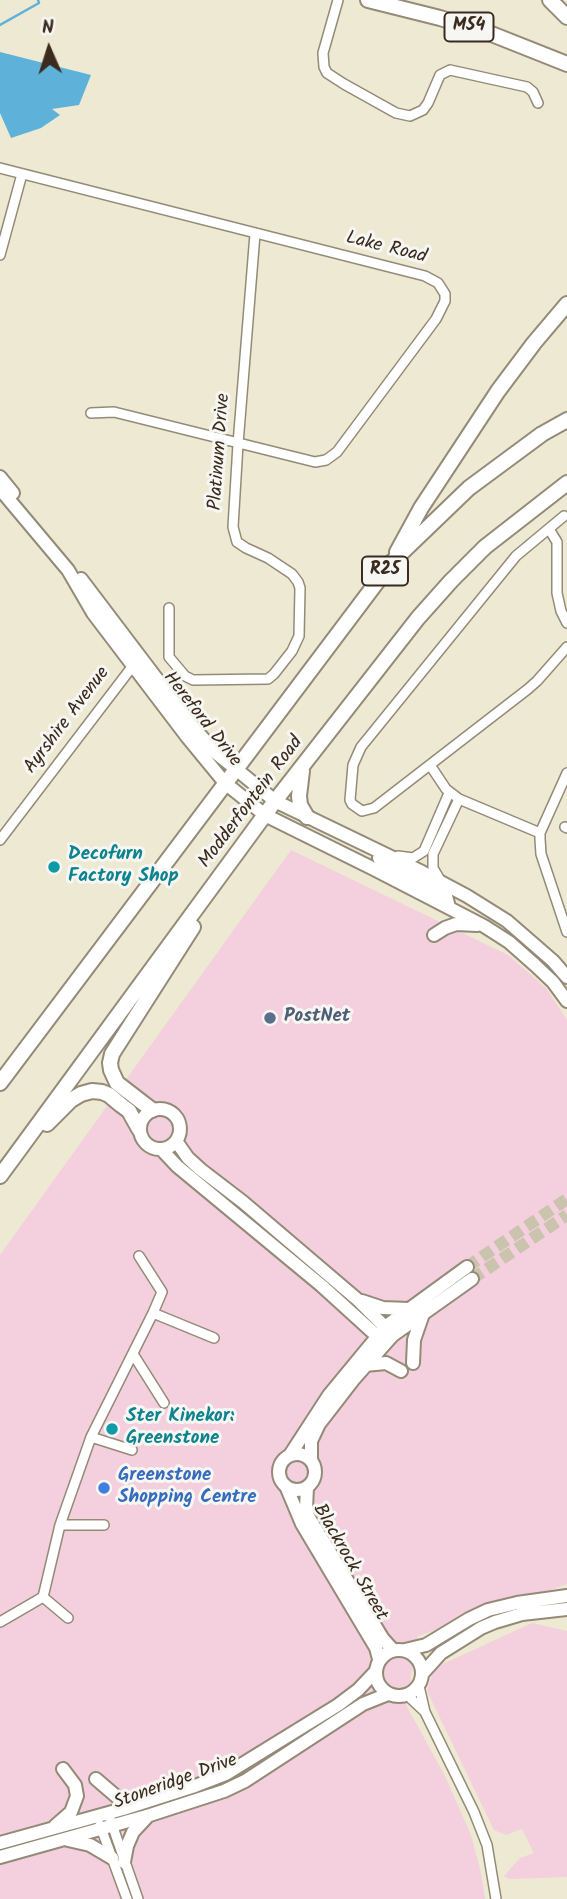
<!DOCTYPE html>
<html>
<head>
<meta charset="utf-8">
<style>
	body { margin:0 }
	#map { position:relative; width:567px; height:1899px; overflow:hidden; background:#eee9d2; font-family:Kalam,sans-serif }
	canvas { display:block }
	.north { position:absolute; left:14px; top:14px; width:70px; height:70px; -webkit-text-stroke:5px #f6f6f2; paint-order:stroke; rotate:357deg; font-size:19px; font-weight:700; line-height:28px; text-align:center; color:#3b2a1e }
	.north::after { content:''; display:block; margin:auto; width:24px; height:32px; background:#3b2a1e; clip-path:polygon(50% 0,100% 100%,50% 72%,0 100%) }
</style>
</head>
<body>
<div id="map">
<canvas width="567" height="1899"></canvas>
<div class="north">N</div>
</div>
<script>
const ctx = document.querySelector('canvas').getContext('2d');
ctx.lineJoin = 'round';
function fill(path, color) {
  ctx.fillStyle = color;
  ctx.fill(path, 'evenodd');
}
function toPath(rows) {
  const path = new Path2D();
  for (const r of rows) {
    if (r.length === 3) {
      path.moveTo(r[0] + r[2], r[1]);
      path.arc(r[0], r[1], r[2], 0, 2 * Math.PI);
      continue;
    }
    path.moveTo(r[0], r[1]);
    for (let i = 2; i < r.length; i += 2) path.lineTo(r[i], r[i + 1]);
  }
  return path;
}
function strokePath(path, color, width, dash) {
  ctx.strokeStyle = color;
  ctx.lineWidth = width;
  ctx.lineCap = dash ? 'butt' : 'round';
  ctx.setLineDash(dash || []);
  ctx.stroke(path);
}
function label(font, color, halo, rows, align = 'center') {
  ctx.font = font + ' Kalam,sans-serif';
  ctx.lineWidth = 6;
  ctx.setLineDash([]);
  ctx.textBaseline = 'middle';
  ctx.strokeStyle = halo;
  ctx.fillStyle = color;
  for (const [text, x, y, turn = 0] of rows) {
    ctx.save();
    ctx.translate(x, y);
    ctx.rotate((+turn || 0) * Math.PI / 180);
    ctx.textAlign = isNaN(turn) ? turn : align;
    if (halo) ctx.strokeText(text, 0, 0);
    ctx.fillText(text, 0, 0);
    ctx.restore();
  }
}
fill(toPath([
	[291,850,508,955,546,988,567,1020,567,1584,418,1636,406,1705,445,1776,471,1835,481,1873,485,1899,0,1899,0,1255],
	[532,1623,567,1631,567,1877,509,1879,504,1876,520,1858,534,1853,522,1829,506,1835,494,1830,427,1691,434,1668]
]), '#f4cfdd');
fill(toPath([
	[0,52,91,75,79,105,52,109,60,115,41,128,11,138,0,113]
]), '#5eb2da');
strokePath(toPath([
	[0,25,39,3,38,0]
]), '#5eb2da', 2.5);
strokePath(toPath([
	[467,1267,567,1199],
	[472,1279,567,1215]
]), '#cac3ae', 12, [12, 6]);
const street = toPath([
	[338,0,323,53,324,67,327,73,344,84,396,113,410,116,423,110,428,103,440,75,450,70,527,87,533,92,538,103],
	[0,168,425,276,438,283,445,294,445,301,436,319,337,452,326,460,315,462,114,412,91,413],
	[0,255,22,174],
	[564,516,516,556,361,747,353,765,350,800,352,804,362,811,374,808,528,689,537,681,567,647],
	[549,529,557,542,557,593,561,611,567,623],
	[169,608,169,657,185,676,193,680,268,679,274,674,292,651,299,636,300,588,298,582,292,574,268,558,246,548,237,542,233,527,238,444,255,234],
	[430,765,446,789,459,799,540,833],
	[567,773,540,833,540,839,541,854,567,932],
	[565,827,567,828],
	[0,840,135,663],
	[398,856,413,858,424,851,449,793],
	[440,880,433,868,433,854,459,799],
	[153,1313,214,1338],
	[133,1354,164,1403],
	[91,1437,132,1450],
	[60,1525,104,1525],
	[43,1597,68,1618],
	[0,1622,43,1597,60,1525,91,1437,153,1313,162,1292,139,1256],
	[419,1686,425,1712,474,1812,487,1845,496,1899],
	[407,1695,424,1711],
	[108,1813,138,1899],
	[100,1825,127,1899]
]);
const secondary = toPath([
	[0,477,13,493],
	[0,489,68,570,93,613,188,738,225,783,265,815,374,869,484,926,509,942,535,965,553,982,567,1001],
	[81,579,194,728,216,753,236,769,275,801,422,872,467,896,507,921,553,961,567,977],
	[379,858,446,896,449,907],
	[434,935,445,928,456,924,477,925],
	[160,1129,20],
	[176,1141,188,1158,200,1169,243,1202,358,1300,393,1335],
	[161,1149,177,1166,322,1286,377,1336,384,1345],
	[362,1301,383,1308,409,1309],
	[413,1363,414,1340,423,1314],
	[365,1365,386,1363,401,1371],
	[297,1472,18],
	[290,1455,329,1395,386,1326,467,1267],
	[311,1460,311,1441,319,1424,353,1380,384,1345,393,1335,472,1279],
	[286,1486,302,1524,376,1648,379,1659],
	[307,1487,306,1509,308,1516,383,1639,393,1650],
	[399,1673,23],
	[405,1650,426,1645,469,1619,488,1610,517,1603,567,1596],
	[422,1674,441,1653,481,1628,495,1622,522,1614,567,1609],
	[96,1779,117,1797,129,1800,138,1800],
	[55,1826,71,1812,77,1796,75,1785,63,1769],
	[68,1840,90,1845,112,1858],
	[0,1843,123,1809,195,1786,226,1774,338,1705,358,1690,375,1672],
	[0,1857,150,1815,224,1791,245,1781,363,1704,388,1694],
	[124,1862,127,1846,133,1832,147,1817]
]);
const primary = toPath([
	[368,0,440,18,489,33,567,64],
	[550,0,567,17],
	[397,552,421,508,498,391,534,343,567,304],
	[302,771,299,796,300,805,307,817],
	[0,1083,392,562,469,488,542,434,567,420],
	[152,1110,117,1083,111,1070,110,1063,112,1054,193,927],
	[47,1124,71,1100,81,1094,92,1091,102,1092,109,1095,121,1105,129,1111,139,1129],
	[0,1176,275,801,418,618,451,581,485,547,567,483]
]);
strokePath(street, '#948a78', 12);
strokePath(secondary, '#948a78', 16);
strokePath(primary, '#948a78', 18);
strokePath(street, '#fff', 9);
strokePath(secondary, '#fff', 12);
strokePath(primary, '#fff', 14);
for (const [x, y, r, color] of [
	[54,867,7,"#0f9aa8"],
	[270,1018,7,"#5c6f8a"],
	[112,1429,7,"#0f9aa8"],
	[104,1488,7,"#3f7fe0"]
]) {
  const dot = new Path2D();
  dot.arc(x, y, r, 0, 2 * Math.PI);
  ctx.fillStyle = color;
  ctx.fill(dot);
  strokePath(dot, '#f6f6f2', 2.5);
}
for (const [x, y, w] of [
	[469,27,49],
	[385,571,46]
]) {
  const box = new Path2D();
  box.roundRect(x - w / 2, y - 14.5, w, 29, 5);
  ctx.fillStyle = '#f6f6f2';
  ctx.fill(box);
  strokePath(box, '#3b2a1e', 2);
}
label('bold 18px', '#3b2a1e', null, [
	["M54",469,27],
	["R25",385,571]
]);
label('19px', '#3b2a1e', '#f6f6f2', [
	["Lake Road",386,249,14],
	["Platinum Drive",221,452,-86],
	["Hereford Drive",201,720,52],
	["Ayrshire Avenue",68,721,-53],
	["Modderfontein Road",252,803,-53],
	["Blackrock Street",349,1563,60],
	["Stoneridge Drive",176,1783,-20]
]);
label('bold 19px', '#0d838f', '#f6f6f2', [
	["Decofurn",68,856],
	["Factory Shop",68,878],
	["Ster Kinekor:",126,1418],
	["Greenstone",126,1440]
], 'left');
label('bold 19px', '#4e5e75', '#f6f6f2', [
	["PostNet",284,1018]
], 'left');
label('bold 19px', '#366cbe', '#f6f6f2', [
	["Greenstone",118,1477],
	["Shopping Centre",118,1499]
], 'left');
</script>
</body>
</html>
